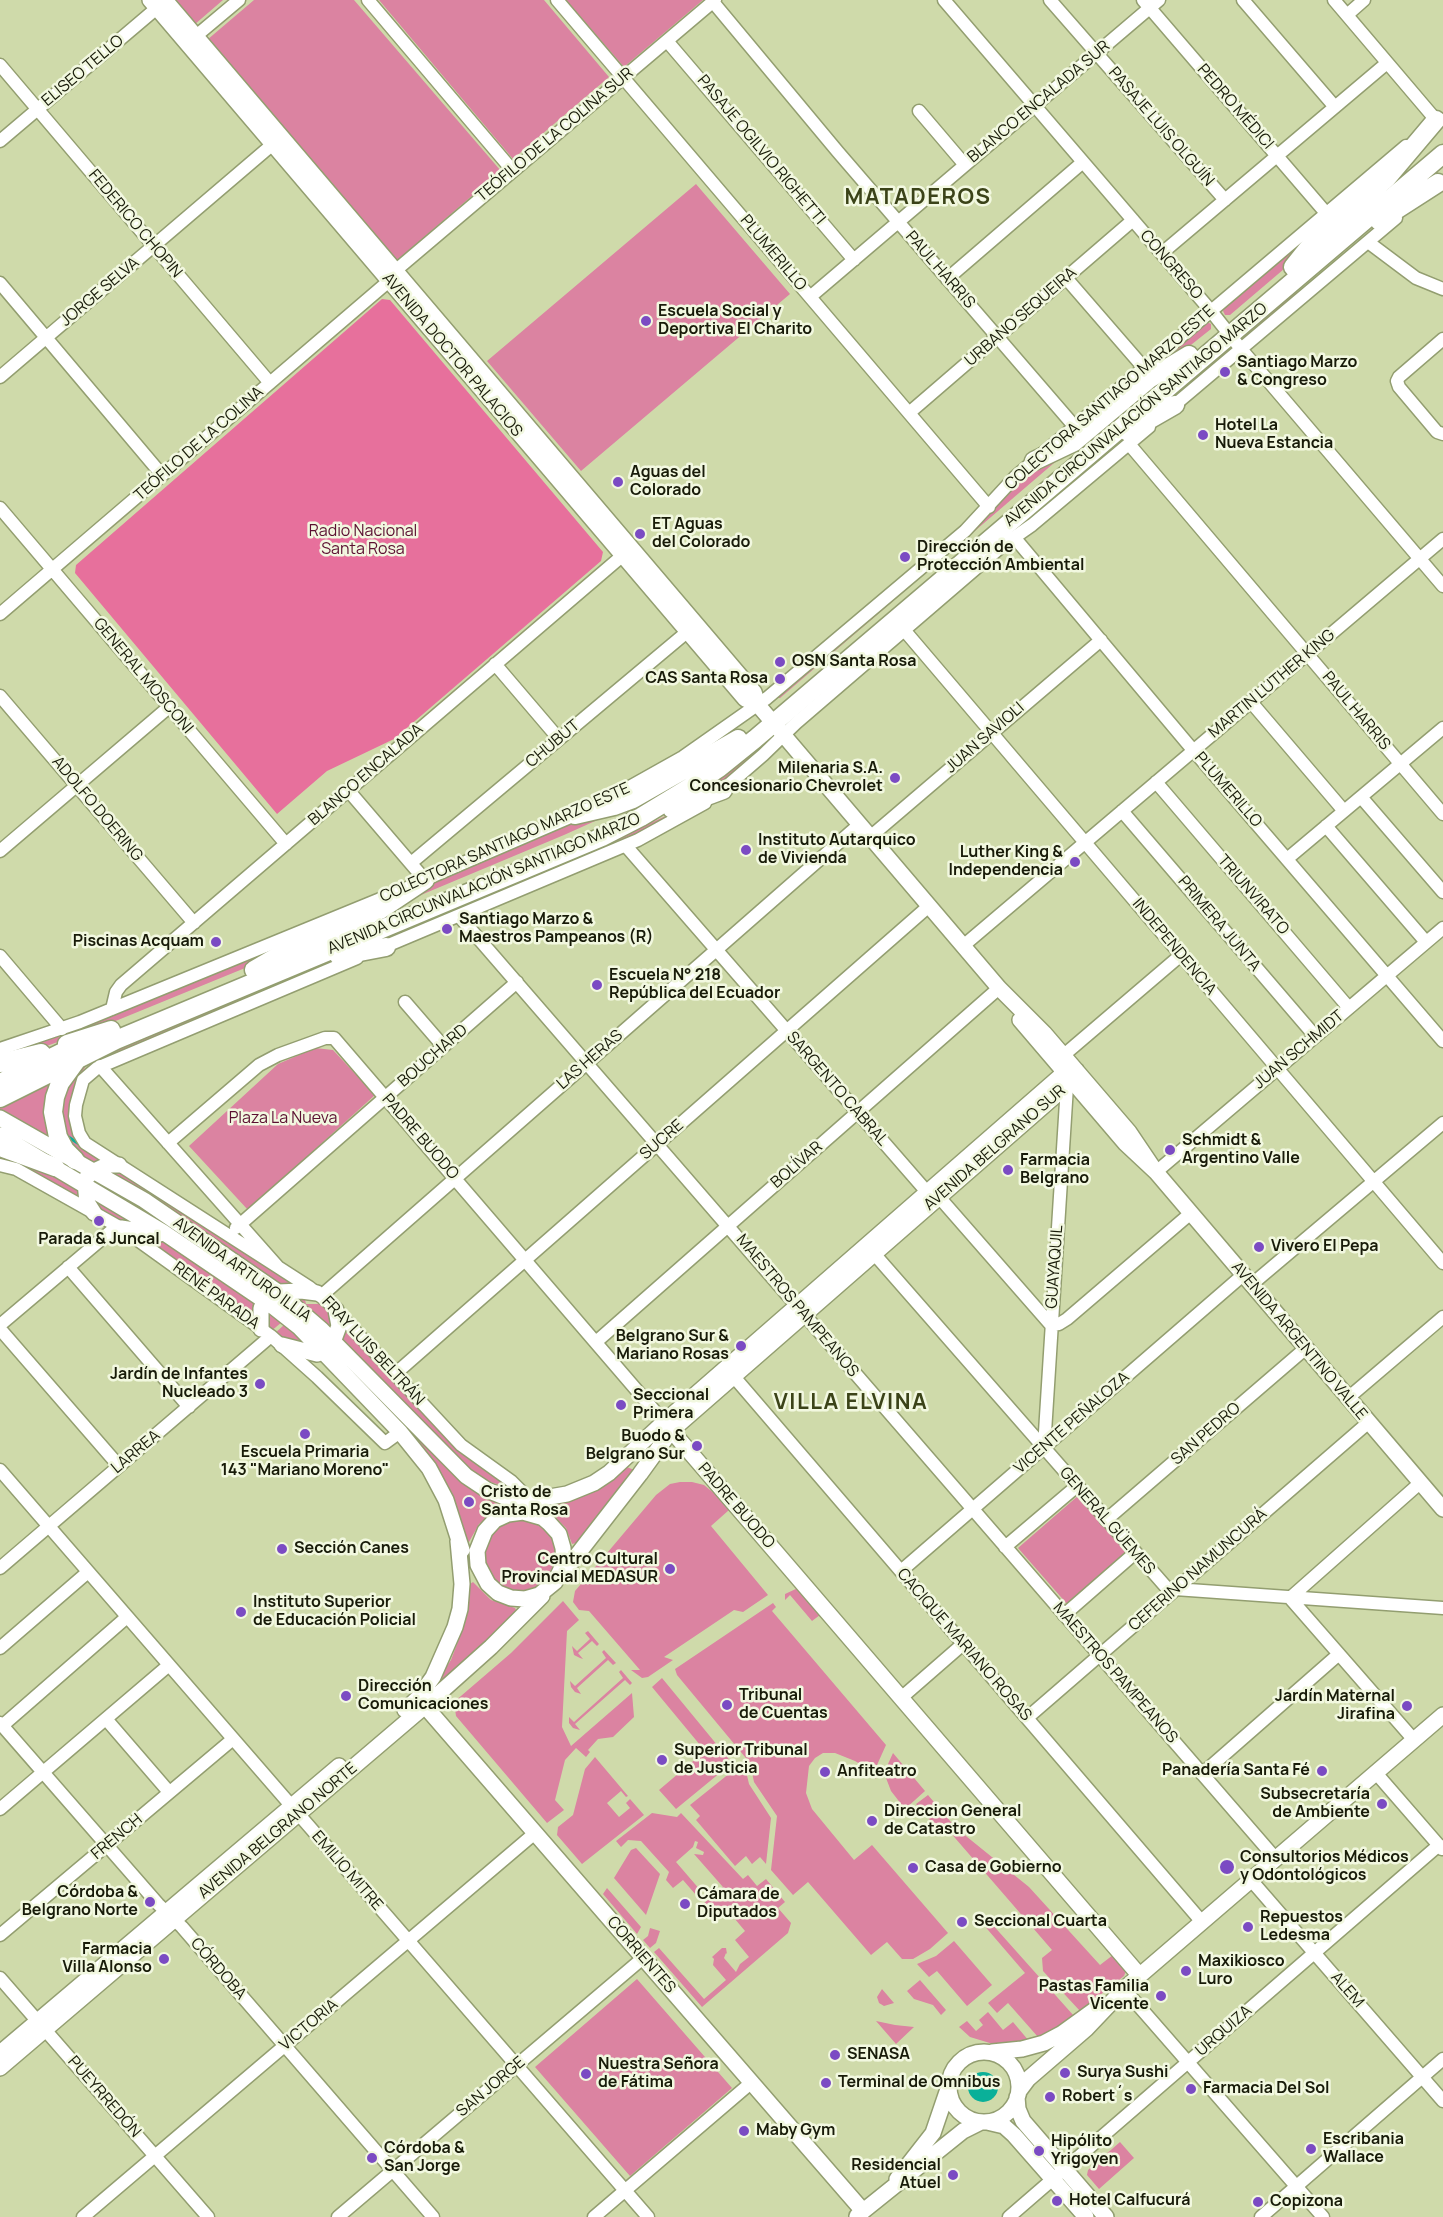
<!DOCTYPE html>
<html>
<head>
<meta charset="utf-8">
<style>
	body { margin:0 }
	canvas { display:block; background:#cfdaaa }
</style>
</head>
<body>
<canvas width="1443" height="2217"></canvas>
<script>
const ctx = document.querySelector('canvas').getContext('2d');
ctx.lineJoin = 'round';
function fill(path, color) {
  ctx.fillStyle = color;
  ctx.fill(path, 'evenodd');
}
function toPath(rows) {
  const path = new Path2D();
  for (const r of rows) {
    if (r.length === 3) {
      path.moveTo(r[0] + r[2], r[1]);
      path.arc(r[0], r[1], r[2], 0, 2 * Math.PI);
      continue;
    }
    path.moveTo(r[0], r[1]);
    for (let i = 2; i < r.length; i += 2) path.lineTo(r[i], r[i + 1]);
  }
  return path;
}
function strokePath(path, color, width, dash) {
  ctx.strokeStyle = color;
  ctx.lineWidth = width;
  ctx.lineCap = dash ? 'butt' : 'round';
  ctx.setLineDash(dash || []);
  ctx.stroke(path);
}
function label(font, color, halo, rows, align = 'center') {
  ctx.font = font + ' Manrope,sans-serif';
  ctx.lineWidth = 5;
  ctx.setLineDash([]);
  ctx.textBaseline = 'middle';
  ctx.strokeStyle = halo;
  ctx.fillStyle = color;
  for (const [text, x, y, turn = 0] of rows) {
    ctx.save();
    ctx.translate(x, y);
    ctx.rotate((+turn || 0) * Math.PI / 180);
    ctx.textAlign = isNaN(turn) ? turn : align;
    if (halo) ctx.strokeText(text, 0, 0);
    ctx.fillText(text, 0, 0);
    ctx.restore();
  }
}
fill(toPath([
	[173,0,223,0,194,25],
	[254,0,354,0,501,171,396,261,207,40],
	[379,0,544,0,609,77,513,159],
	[566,0,703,0,624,67],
	[1391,167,1284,269,1230,315,1225,315,1223,311,1225,307],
	[696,184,790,294,581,471,487,361],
	[1306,286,1246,338,1242,335,1258,318],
	[1207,322,1211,324,1211,329,1069,442],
	[1229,348,1230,351,1168,405,1138,420],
	[1068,451,780,698,777,698,777,695,980,524,1014,486,1034,469],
	[764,743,765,746,724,783,681,802],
	[684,807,646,831,392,939,353,948,544,867,587,854],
	[604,817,564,835,397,905,432,883,573,821],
	[376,906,250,966,118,1020,44,1047,0,1055,84,1027],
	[338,960,339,962,86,1066,81,1074,71,1115,103,1162,88,1162,68,1148,59,1099,89,1057,204,1008,255,994],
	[315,1048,333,1050,375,1095,248,1210,189,1146,278,1064],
	[54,1077,56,1143,0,1112,0,1104],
	[0,1151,27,1161,79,1190,83,1201,11,1162,0,1160],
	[107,1170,116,1170,301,1285,280,1286],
	[98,1182,141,1205,266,1292,97,1186],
	[91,1195,142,1224,132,1227,98,1210],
	[142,1237,159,1237,254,1302,257,1319],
	[304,1295,306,1304,323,1304,333,1313,334,1333,294,1296],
	[267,1309,311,1346,284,1341,274,1334,284,1325,282,1322,270,1332,266,1328],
	[342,1325,511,1488,486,1481,464,1466,345,1345,342,1339],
	[337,1352,462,1483,479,1494,504,1504,503,1507,479,1524,469,1542,465,1540,458,1513,450,1491,435,1465,334,1355],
	[627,1467,634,1470,633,1475,576,1543,572,1544,566,1528,549,1511,548,1507,591,1493],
	[680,1482,692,1482,704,1485,715,1494,729,1510,711,1526,768,1595,743,1612,734,1610,664,1657,673,1660,648,1677,642,1678,631,1670,640,1670,589,1611,579,1610,573,1602,575,1591,656,1495,670,1484],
	[1079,1495,1127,1551,1067,1604,1018,1548],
	[520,1556,36],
	[473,1582,491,1600,515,1608,516,1610,481,1648,435,1691,432,1688,451,1660,463,1628,470,1584],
	[798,1588,820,1615,812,1621,790,1595,785,1600,785,1594],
	[563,1601,579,1620,567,1631,562,1727,571,1746,632,1693,634,1717,613,1737,598,1739,588,1750,590,1752,586,1757,576,1748,565,1760,555,1800,564,1810,547,1823,456,1716,454,1702,511,1653],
	[773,1603,776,1607,772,1611,886,1745,877,1765,876,1779,865,1767,855,1761,835,1753,823,1753,815,1758,809,1766,806,1793,812,1809,854,1860,872,1845,948,1933,930,1949,913,1959,902,1959,887,1942,871,1955,808,1882,793,1895,771,1870,777,1816,754,1782,750,1763,677,1675,675,1669],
	[588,1631,599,1644,597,1646,592,1641,578,1653,583,1659,580,1658,574,1655,572,1646,577,1651,590,1639,585,1633],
	[604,1650,616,1663,613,1665,608,1660,577,1688,581,1694,575,1692,571,1687,570,1681,575,1686,606,1658,602,1652],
	[621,1670,632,1683,630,1685,625,1680,575,1724,580,1730,573,1728,569,1723,569,1717,574,1722,623,1678,619,1672],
	[662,1678,732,1763,676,1809,659,1790,705,1751,652,1687],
	[893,1753,925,1791,905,1809,891,1791,886,1778,888,1764],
	[595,1757,628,1796,626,1797,621,1791,607,1803,619,1817,630,1808,626,1803,630,1799,644,1815,582,1864,557,1835,558,1827,573,1815,585,1769],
	[740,1765,746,1771,749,1784,771,1818,766,1864,760,1857,752,1864,746,1856,735,1866,696,1820,700,1816,690,1805],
	[928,1795,956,1828,1029,1887,1100,1965,1113,1955,1126,1971,1124,1976,1080,2011,1043,1971,1042,1958,1052,1950,949,1831,943,1835,916,1804],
	[652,1813,677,1817,681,1813,743,1879,748,1875,757,1886,766,1879,785,1902,778,1908,791,1923,788,1933,702,2007,654,1952,659,1948,704,1999,726,1980,713,1965,714,1959,712,1957,722,1948,726,1948,727,1954,726,1953,724,1958,736,1972,740,1964,749,1957,735,1940,745,1931,724,1906,720,1906,711,1913,703,1904,723,1887,694,1854,703,1855,704,1852,696,1848,698,1842,695,1841,693,1847,676,1862,701,1891,696,1895,683,1880,673,1888,666,1880,669,1872,641,1841,628,1840,621,1847,616,1841],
	[636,1848,660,1874,646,1915,614,1878,631,1850],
	[607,1888,641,1927,637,1934,603,1894],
	[983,1914,1074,2016,1064,2024,1038,2037,1008,2003,997,2013,988,2003,1025,1973,976,1916],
	[650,1928,660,1931,656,1943,650,1948,643,1940,648,1936],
	[954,1941,992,1985,967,2006,937,1971,929,1977,917,1964,936,1956],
	[637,1979,732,2088,630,2176,535,2067],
	[920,1980,946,2010,941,2015,933,2005,914,1999,907,1991],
	[882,1989,894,2003,884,2006,879,2003,877,1997],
	[988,2012,1003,2030,1013,2022,1029,2041,1006,2045,993,2044,970,2037,959,2027,967,2021,976,2031,983,2025,979,2020],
	[876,2021,895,2025,914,2027,896,2044],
	[1120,2142,1134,2158,1099,2189,1087,2175,1088,2170]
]), '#db83a1');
fill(toPath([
	[382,299,390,300,603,552,601,561,394,739,327,771,277,814,75,573,76,565]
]), '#e7709c');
fill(toPath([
	[983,2087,15]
]), '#0ab099');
strokePath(toPath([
	[67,1136,79,1144]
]), '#0ab099', 3);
const minor = toPath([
	[368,0,513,171],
	[557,0,989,507],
	[944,0,1211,311,1241,349,1443,586],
	[1050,0,1225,200],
	[1143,0,1326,213],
	[1243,0,1335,107],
	[1334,0,1436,120],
	[713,2,838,152,1075,427],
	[1347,15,1364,0],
	[196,36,239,0],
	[667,41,854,260],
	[0,65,270,383],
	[919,111,965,165],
	[0,141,164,2],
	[1368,242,1416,278,1443,289],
	[1162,253,1387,63],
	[1066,278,1144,368],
	[947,279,1083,162],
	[0,283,162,475],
	[810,297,1159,0],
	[1443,339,1399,377,1397,381,1399,387,1437,432,1443,434],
	[0,377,280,138],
	[1171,408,1396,218],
	[909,413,1133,220],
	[1129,444,1443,814],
	[0,508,286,844],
	[1014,537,1187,743,1443,1041],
	[0,614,389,281,395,271,715,0],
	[905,631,1443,1263],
	[495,664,559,739],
	[0,696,194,923],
	[1251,702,1344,811],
	[1156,782,1349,1008],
	[348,790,425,880],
	[719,793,763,755,796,723,1002,546,1032,525,1149,427],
	[1361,797,1443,892],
	[601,803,683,757,767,698,965,531,1015,477,1406,146],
	[1122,811,1315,1036],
	[1326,826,1426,942],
	[870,837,1101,640],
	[626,846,927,1192,939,1197,1051,1325],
	[0,851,169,707],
	[1287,859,1443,728],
	[411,863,693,627],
	[419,882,582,812],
	[459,916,1276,1859],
	[963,946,1443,539],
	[379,949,638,840,705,803],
	[0,956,62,1029],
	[405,1002,443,1046],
	[112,1009,116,992,121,985,629,550],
	[0,1049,80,1022,395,893],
	[1058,1060,1181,955],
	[100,1066,278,1267,309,1287,329,1303,461,1445,511,1481,529,1499],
	[168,1143,259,1065,278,1055,325,1038,334,1038,664,1422],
	[0,1165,16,1169,121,1228,271,1336,317,1377,385,1443,400,1432],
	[1156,1172,1443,928],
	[236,1228,517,982],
	[870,1249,1166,1587,1175,1589,1443,1608],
	[68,1267,189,1407],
	[278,1267,85,1143,79,1133,75,1116,76,1105,83,1080,97,1068,357,958],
	[1251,1285,1443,1123],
	[321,1296,860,824],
	[0,1325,117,1226],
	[1051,1325,1059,1324,1067,1319,1191,1213],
	[0,1329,119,1466],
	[596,1342,999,988],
	[729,1371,1202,1922],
	[395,1374,929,906],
	[1348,1398,1443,1317],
	[1044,1448,1067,1086],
	[0,1470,648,2217],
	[1106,1520,1306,1348],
	[1005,1547,1077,1486],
	[0,1568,271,1336],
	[901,1571,1243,1275],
	[1064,1615,1135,1553],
	[0,1648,88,1572],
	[901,1698,963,1644],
	[1027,1718,1369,1422],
	[106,1719,169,1792],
	[0,1723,158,1904,182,1927,433,2217],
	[2,1726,127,1617],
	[1414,1740,1290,1598,1420,1483],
	[1376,1773,1442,1849],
	[1202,1774,1339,1654],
	[0,1809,169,1665],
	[1251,1880,1443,2101],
	[0,1935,233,1739],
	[0,1978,208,2217],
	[1124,1989,1323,2217],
	[83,2217,535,1833],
	[338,2217,643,1958],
	[594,2217,752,2082],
	[1009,2217,1439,1845],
	[1261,2217,1443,2059]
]);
const major = toPath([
	[150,0,745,699,758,705],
	[165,0,754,692,758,705,999,988,1044,1033,1129,1132,1156,1172],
	[1020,1020,1125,1143,1156,1172,1443,1509],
	[0,1118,144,1200,278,1292,322,1330,466,1476,487,1490,527,1506,536,1512,549,1523,559,1534,563,1548,564,1563,555,1582,539,1595,525,1599,511,1598,498,1593,488,1584,478,1565,477,1551,485,1531,495,1520,508,1514,523,1512,544,1518],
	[0,1135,163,1232,275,1308,299,1327,400,1432,429,1468,446,1500,462,1550],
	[94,1213,87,1202,85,1183,87,1177,94,1171,107,1165,119,1165],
	[121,1228,160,1234],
	[261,1329,261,1308,271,1296,278,1292,301,1291,317,1293],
	[282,1345,317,1354,330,1350,339,1326,336,1310],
	[664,1422,1140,1976],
	[517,1499,538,1499,567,1494,594,1483,609,1473,664,1422,1064,1073,1076,1070],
	[563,1573,640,1474,671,1431,1071,1082,1075,1077,1076,1070],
	[418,1698,863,2211],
	[405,1710,418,1698,433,1677,455,1627,460,1609,462,1584,458,1541],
	[984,2087,35],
	[992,2052,1022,2049,1044,2043,1061,2034,1097,2008],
	[0,2053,339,1766],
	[0,2068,425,1706,491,1647,542,1596],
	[1019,2091,1028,2079,1086,2029,1124,1989,1443,1715],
	[1017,2097,1018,2109,1023,2121,1106,2217],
	[987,2122,1004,2126,1014,2135,1086,2217],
	[897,2179,933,2133,948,2089],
	[857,2216,963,2131,981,2122]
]);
const highway = toPath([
	[1379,221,1438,183],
	[1293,267,1313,242,1387,178,1436,120],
	[1128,432,1175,405],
	[1034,461,1074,442,1149,379,1189,355],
	[672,809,723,790],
	[575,815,614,806,633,799,738,739],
	[339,956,386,947],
	[254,970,295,946,380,910,425,880],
	[67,1044,111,1030],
	[0,1063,41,1053],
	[0,1083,79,1044],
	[0,1098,116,1040,602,837,641,817,692,786,719,768,755,739,1443,154],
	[0,1147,55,1167],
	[75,1160,65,1150,58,1137,53,1112,55,1097,60,1083,76,1061]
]);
strokePath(minor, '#939e70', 15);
strokePath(major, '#939e70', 18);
strokePath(highway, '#939e70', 21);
strokePath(minor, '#fff', 12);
strokePath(major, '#fff', 15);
strokePath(highway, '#fff', 18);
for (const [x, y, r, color] of [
	[646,321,6,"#7b4bc3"],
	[1225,372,6,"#7b4bc3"],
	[1203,435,6,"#7b4bc3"],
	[618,482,6,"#7b4bc3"],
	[640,534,6,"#7b4bc3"],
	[905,557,6,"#7b4bc3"],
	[780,662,6,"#7b4bc3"],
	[780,679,6,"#7b4bc3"],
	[895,778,6,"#7b4bc3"],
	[746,850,6,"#7b4bc3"],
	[1075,862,6,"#7b4bc3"],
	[447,929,6,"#7b4bc3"],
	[216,942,6,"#7b4bc3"],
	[597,985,6,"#7b4bc3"],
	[1170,1150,6,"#7b4bc3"],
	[1008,1170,6,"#7b4bc3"],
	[99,1221,6,"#7b4bc3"],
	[1259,1247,6,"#7b4bc3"],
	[741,1346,6,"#7b4bc3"],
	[260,1384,6,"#7b4bc3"],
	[621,1405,6,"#7b4bc3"],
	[305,1434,6,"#7b4bc3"],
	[697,1446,6,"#7b4bc3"],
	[469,1502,6,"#7b4bc3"],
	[282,1549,6,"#7b4bc3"],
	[670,1569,6,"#7b4bc3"],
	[241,1612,6,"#7b4bc3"],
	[346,1696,6,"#7b4bc3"],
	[727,1705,6,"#7b4bc3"],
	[1407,1706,6,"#7b4bc3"],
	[662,1760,6,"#7b4bc3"],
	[1322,1771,6,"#7b4bc3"],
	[825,1772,6,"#7b4bc3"],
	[1382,1804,6,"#7b4bc3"],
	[872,1821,6,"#7b4bc3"],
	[1227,1867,8,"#7b4bc3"],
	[913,1868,6,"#7b4bc3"],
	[150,1902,6,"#7b4bc3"],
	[685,1904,6,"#7b4bc3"],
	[962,1922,6,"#7b4bc3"],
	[1248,1927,6,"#7b4bc3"],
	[164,1959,6,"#7b4bc3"],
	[1186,1971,6,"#7b4bc3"],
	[1161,1996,6,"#7b4bc3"],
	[835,2055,6,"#7b4bc3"],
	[1065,2073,6,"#7b4bc3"],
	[586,2074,6,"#7b4bc3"],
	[826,2083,6,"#7b4bc3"],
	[1191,2089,6,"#7b4bc3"],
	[1050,2097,6,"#7b4bc3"],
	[744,2131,6,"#7b4bc3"],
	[1311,2149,6,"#7b4bc3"],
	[1039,2151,6,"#7b4bc3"],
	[372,2158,6,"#7b4bc3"],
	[953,2175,6,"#7b4bc3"],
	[1057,2201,6,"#7b4bc3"],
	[1258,2202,6,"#7b4bc3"]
]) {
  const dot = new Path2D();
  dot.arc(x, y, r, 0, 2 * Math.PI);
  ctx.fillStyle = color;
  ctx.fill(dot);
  strokePath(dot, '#f2f8e0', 2);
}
label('16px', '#181b09', '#f2f8e0', [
	["ELISEO TELLO",83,71,-40],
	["BLANCO ENCALADA SUR",1039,102,-40],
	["PEDRO MÉDICI",1235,107,49],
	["PASAJE LUIS OLGUÍN",1161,127,49],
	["TEÓFILO DE LA COLINA SUR",555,135,-40],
	["PASAJE OGILVIO RIGHETTI",761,150,50],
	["FEDERICO CHOPIN",135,224,50],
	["PLUMERILLO",773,253,50],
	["CONGRESO",1171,265,49],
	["PAUL HARRIS",940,270,49],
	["JORGE SELVA",100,292,-40],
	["URBANO SEQUEIRA",1021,317,-41],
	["AVENIDA DOCTOR PALACIOS",452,355,50],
	["COLECTORA SANTIAGO MARZO ESTE",1110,398,-41],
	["AVENIDA CIRCUNVALACIÓN SANTIAGO MARZO",1136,415,-40],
	["TEÓFILO DE LA COLINA",199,444,-41],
	["GENERAL MOSCONI",143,676,50],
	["MARTIN LUTHER KING",1272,684,-40],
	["PAUL HARRIS",1356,711,50],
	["JUAN SAVIOLI",985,738,-41],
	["CHUBUT",553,744,-40],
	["BLANCO ENCALADA",366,775,-41],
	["PLUMERILLO",1228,790,49],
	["ADOLFO DOERING",97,809,50],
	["COLECTORA SANTIAGO MARZO ESTE",505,843,-24],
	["AVENIDA CIRCUNVALACIÓN SANTIAGO MARZO",484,884,-23],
	["TRIUNVIRATO",1253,895,49],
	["PRIMERA JUNTA",1219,924,50],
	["INDEPENDENCIA",1174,947,50],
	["JUAN SCHMIDT",1299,1050,-40],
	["BOUCHARD",433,1056,-41],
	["LAS HERAS",590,1060,-41],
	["SARGENTO CABRAL",837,1089,49],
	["PADRE BUODO",420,1137,49],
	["SUCRE",662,1140,-41],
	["AVENIDA BELGRANO SUR",995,1148,-41],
	["BOLÍVAR",797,1165,-41],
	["GUAYAQUIL",1055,1267,-86],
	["AVENIDA ARTURO ILLIA",242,1270,36],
	["RENÉ PARADA",216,1296,36],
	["MAESTROS PAMPEANOS",797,1306,50],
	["AVENIDA ARGENTINO VALLE",1299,1341,50],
	["FRAY LUIS BELTRÁN",373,1351,47],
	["VICENTE PEÑALOZA",1072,1423,-41],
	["SAN PEDRO",1206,1434,-41],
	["LARREA",136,1452,-40],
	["PADRE BUODO",736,1506,49],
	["GENERAL GÜEMES",1107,1521,49],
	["CEFERINO NAMUNCURÁ",1198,1570,-41],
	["CACIQUE MARIANO ROSAS",964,1645,49],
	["MAESTROS PAMPEANOS",1115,1673,49],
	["AVENIDA BELGRANO NORTE",278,1831,-40],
	["FRENCH",117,1837,-40],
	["EMILIO MITRE",347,1871,49],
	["CORRIENTES",641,1955,49],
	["CÓRDOBA",218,1969,49],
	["ALEM",1347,1990,49],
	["VICTORIA",309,2025,-40],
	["URQUIZA",1224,2031,-41],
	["SAN JORGE",491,2087,-40],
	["PUEYRREDÓN",104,2097,49]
]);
label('bold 16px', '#181b09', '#f2f8e0', [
	["Escuela Social y",658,312],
	["Deportiva El Charito",658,330],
	["Santiago Marzo",1237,363],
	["& Congreso",1237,381],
	["Hotel La",1215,426],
	["Nueva Estancia",1215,444],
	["Aguas del",630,473],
	["Colorado",630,491],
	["ET Aguas",652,525],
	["del Colorado",652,543],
	["Dirección de",917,548],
	["Protección Ambiental",917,566],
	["OSN Santa Rosa",792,662],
	["CAS Santa Rosa",768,679,"right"],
	["Milenaria S.A.",883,769,"right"],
	["Concesionario Chevrolet",883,787,"right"],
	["Instituto Autarquico",758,841],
	["de Vivienda",758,859],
	["Luther King &",1063,853,"right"],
	["Independencia",1063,871,"right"],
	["Santiago Marzo &",459,920],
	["Maestros Pampeanos (R)",459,938],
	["Piscinas Acquam",204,942,"right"],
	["Escuela N° 218",609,976],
	["República del Ecuador",609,994],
	["Schmidt &",1182,1141],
	["Argentino Valle",1182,1159],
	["Farmacia",1020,1161],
	["Belgrano",1020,1179],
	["Parada & Juncal",99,1240,"center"],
	["Vivero El Pepa",1271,1247],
	["Belgrano Sur &",729,1337,"right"],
	["Mariano Rosas",729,1355,"right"],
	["Jardín de Infantes",248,1375,"right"],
	["Nucleado 3",248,1393,"right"],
	["Seccional",633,1396],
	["Primera",633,1414],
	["Buodo &",685,1437,"right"],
	["Belgrano Sur",685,1455,"right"],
	["Escuela Primaria",305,1453,"center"],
	["143 \"Mariano Moreno\"",305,1471,"center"],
	["Cristo de",481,1493],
	["Santa Rosa",481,1511],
	["Sección Canes",294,1549],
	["Centro Cultural",658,1560,"right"],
	["Provincial MEDASUR",658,1578,"right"],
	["Instituto Superior",253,1603],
	["de Educación Policial",253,1621],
	["Dirección",358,1687],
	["Comunicaciones",358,1705],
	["Tribunal",739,1696],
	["de Cuentas",739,1714],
	["Jardín Maternal",1395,1697,"right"],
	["Jirafina",1395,1715,"right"],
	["Superior Tribunal",674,1751],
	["de Justicia",674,1769],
	["Panadería Santa Fé",1310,1771,"right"],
	["Anfiteatro",837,1772],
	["Subsecretaría",1370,1795,"right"],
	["de Ambiente",1370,1813,"right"],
	["Direccion General",884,1812],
	["de Catastro",884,1830],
	["Consultorios Médicos",1240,1858],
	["y Odontológicos",1240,1876],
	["Casa de Gobierno",925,1868],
	["Córdoba &",138,1893,"right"],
	["Belgrano Norte",138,1911,"right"],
	["Cámara de",697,1895],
	["Diputados",697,1913],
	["Repuestos",1260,1918],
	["Ledesma",1260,1936],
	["Seccional Cuarta",974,1922],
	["Farmacia",152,1950,"right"],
	["Villa Alonso",152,1968,"right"],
	["Maxikiosco",1198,1962],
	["Luro",1198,1980],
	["Pastas Familia",1149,1987,"right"],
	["Vicente",1149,2005,"right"],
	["SENASA",847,2055],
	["Nuestra Señora",598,2065],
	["de Fátima",598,2083],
	["Surya Sushi",1077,2073],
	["Terminal de Omnibus",838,2083],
	["Farmacia Del Sol",1203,2089],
	["Robert´s",1062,2097],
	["Maby Gym",756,2131],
	["Escribania",1323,2140],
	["Wallace",1323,2158],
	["Hipólito",1051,2142],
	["Yrigoyen",1051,2160],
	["Córdoba &",384,2149],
	["San Jorge",384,2167],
	["Residencial",941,2166,"right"],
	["Atuel",941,2184,"right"],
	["Hotel Calfucurá",1069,2201],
	["Copizona",1270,2202]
], 'left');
label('16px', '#5b1031', '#f2f8e0', [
	["Radio Nacional",363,532],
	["Santa Rosa",363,550],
	["Plaza La Nueva",283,1119]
]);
ctx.letterSpacing = '1.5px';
label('bold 22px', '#3b4318', '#f2f8e0', [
	["MATADEROS",918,198],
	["VILLA ELVINA",851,1403]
]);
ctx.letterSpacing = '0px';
</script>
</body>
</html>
